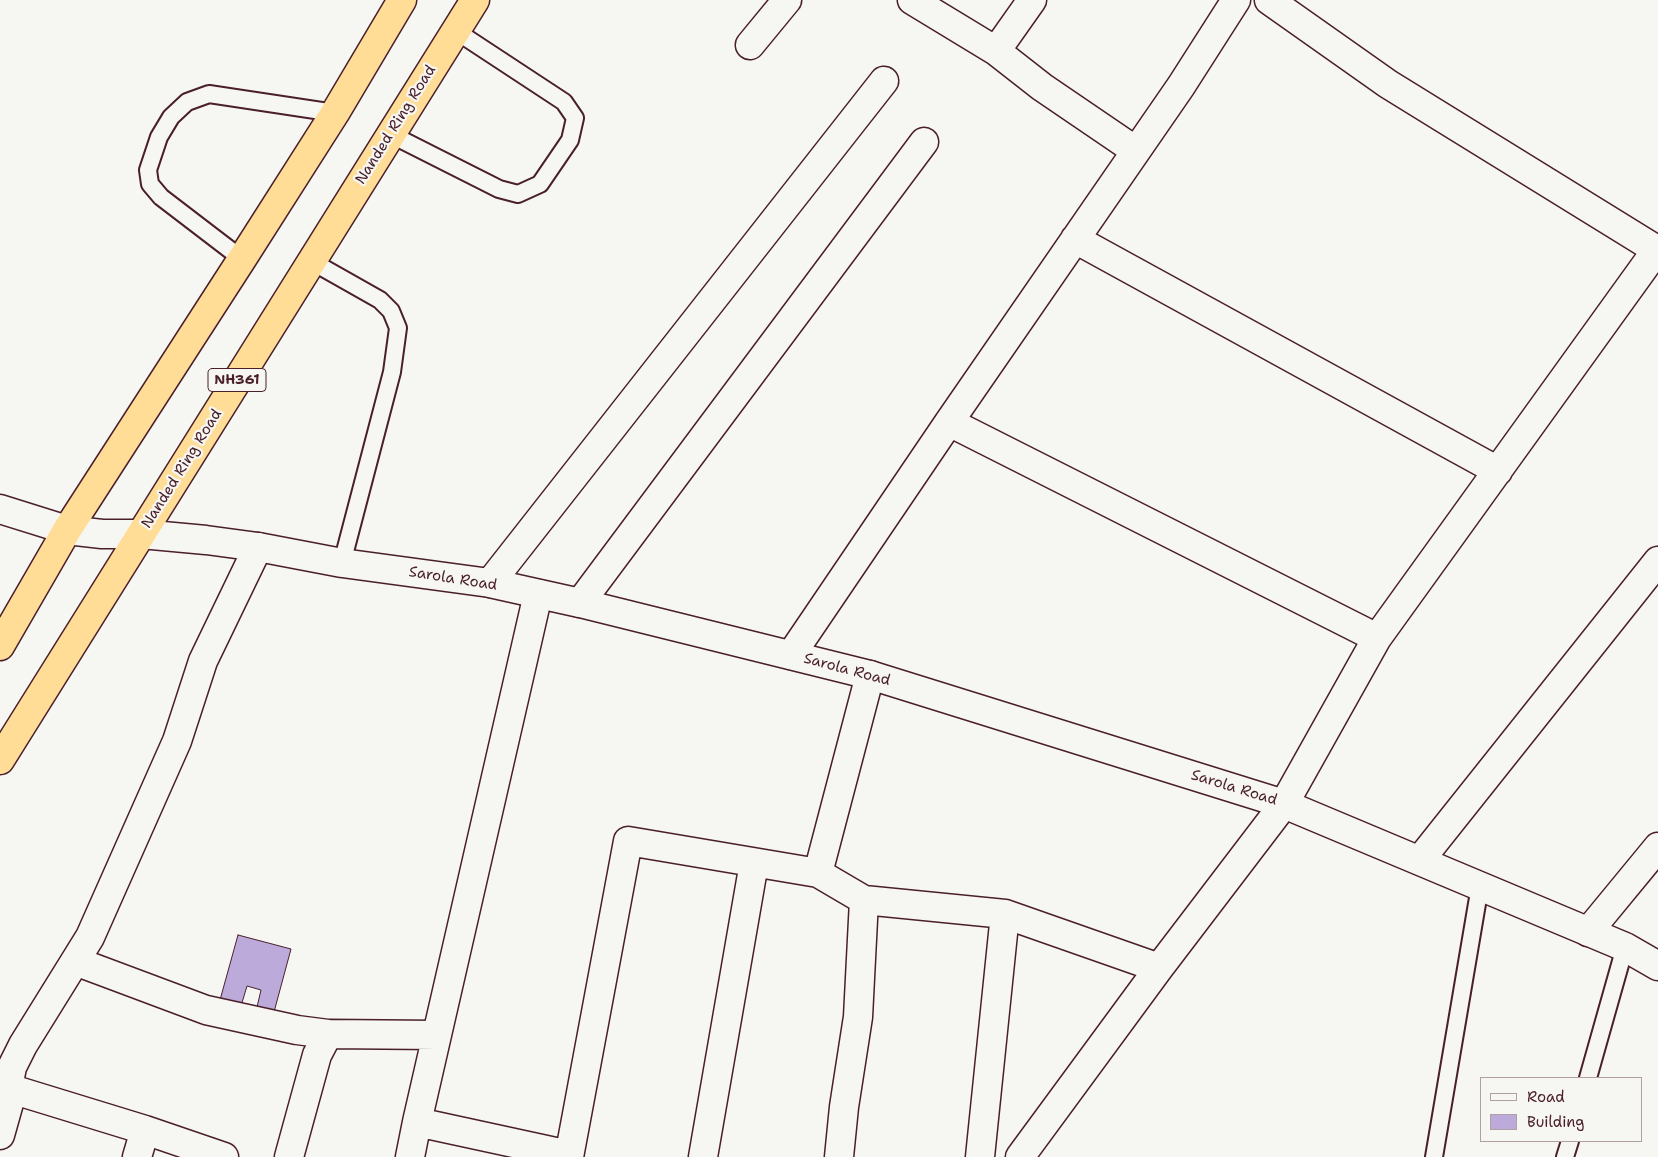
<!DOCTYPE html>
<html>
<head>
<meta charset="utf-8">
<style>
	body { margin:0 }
	#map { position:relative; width:1658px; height:1157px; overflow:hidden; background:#f6f6f2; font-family:"Shantell Sans",sans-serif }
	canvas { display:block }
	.legend { position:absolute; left:1480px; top:1077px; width:162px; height:65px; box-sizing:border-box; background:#f6f6f2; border:1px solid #b1a0a2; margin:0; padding:6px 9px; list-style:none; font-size:15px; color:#4a1f2b }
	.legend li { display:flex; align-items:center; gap:10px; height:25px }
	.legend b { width:25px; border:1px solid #b1a0a2 }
</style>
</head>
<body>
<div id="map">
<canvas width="1658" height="1157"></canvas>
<ul class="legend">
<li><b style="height:6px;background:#f6f6f2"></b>Road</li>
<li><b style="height:14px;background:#bcaada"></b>Building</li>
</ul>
</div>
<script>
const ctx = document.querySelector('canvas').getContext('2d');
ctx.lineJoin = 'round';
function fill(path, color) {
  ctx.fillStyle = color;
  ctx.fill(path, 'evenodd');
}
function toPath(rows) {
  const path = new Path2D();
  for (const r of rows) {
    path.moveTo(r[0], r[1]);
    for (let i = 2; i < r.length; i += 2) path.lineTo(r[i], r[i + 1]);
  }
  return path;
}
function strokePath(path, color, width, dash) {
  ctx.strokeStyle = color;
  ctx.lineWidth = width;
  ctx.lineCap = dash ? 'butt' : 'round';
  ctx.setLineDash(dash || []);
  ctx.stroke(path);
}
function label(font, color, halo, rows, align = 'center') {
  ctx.font = font + ' "Shantell Sans",sans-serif';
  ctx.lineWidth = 4.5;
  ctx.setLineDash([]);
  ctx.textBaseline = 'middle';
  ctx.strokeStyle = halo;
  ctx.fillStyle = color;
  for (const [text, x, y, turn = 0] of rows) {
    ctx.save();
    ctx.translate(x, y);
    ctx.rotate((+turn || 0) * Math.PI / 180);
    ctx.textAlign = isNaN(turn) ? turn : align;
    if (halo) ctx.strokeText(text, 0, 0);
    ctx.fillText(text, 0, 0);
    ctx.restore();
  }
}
const building = toPath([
	[238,935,291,949,274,1012,257,1007,261,990,247,986,241,1006,220,1000,238,935]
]);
fill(building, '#bcaada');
strokePath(building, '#4a1f2b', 1);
const service = toPath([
	[390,134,499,189,518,194,540,184,570,140,575,118,564,102,456,31],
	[242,259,161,197,150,184,148,170,159,137,171,117,187,102,209,94,335,113],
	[311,261,380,300,391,311,398,328,392,372,342,563],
	[1588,1078,1625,947],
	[1434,1157,1480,886],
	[1565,1157,1570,1141]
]);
const minor = toPath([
	[912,0,996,51,1042,87,1136,151],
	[1269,0,1388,84,1657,250],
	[750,45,787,0],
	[996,51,1032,0],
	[1075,239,1498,471],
	[949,422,1377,638],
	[490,583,884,81],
	[580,603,924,142],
	[791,655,949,422,1181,86,1236,0],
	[1420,860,1658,561],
	[818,873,870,675],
	[864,900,1005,914,1159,968],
	[1588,932,1658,847],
	[75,961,206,1010,297,1030,328,1034],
	[8,1088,145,1130,224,1157],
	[417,1122,569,1155],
	[0,1135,9,1103,8,1088,12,1067,23,1045,90,937,177,741,203,661,258,547],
	[137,1157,145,1130],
	[289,1157,317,1055,328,1034,437,1035],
	[410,1157,417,1122,538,594],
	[569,1157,628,841,818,873,864,900,858,1017,844,1107,839,1157],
	[703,1157,754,863],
	[980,1157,1005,914],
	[1020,1157,1159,968,1284,804,1377,638,1658,248]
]);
const secondary = toPath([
	[0,509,67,530,102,534,141,534,206,540,258,547,342,563,490,583,580,603,870,675,1284,804,1625,947,1658,966]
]);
const trunk = toPath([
	[0,646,67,530,242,259,335,113,402,0],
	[0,760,475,0]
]);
strokePath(service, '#4a1f2b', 20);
strokePath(minor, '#4a1f2b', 31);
strokePath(secondary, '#4a1f2b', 31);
strokePath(trunk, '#4a1f2b', 31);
strokePath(service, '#f6f6f2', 16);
strokePath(minor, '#f6f6f2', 28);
strokePath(secondary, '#f6f6f2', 28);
strokePath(trunk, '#ffdd96', 28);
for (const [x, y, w] of [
	[237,380,58]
]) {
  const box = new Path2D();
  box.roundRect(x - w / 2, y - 11.5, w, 23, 4);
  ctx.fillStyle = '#f6f6f2';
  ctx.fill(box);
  strokePath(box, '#4a1f2b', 1);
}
label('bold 14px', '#4a1f2b', null, [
	["NH361",237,380]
]);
label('15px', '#4a1f2b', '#f6f6f2', [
	["Nanded Ring Road",396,125,-58],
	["Nanded Ring Road",182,469,-58],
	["Sarola Road",453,579,9],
	["Sarola Road",847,670,15],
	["Sarola Road",1234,788,17]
]);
</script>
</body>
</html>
